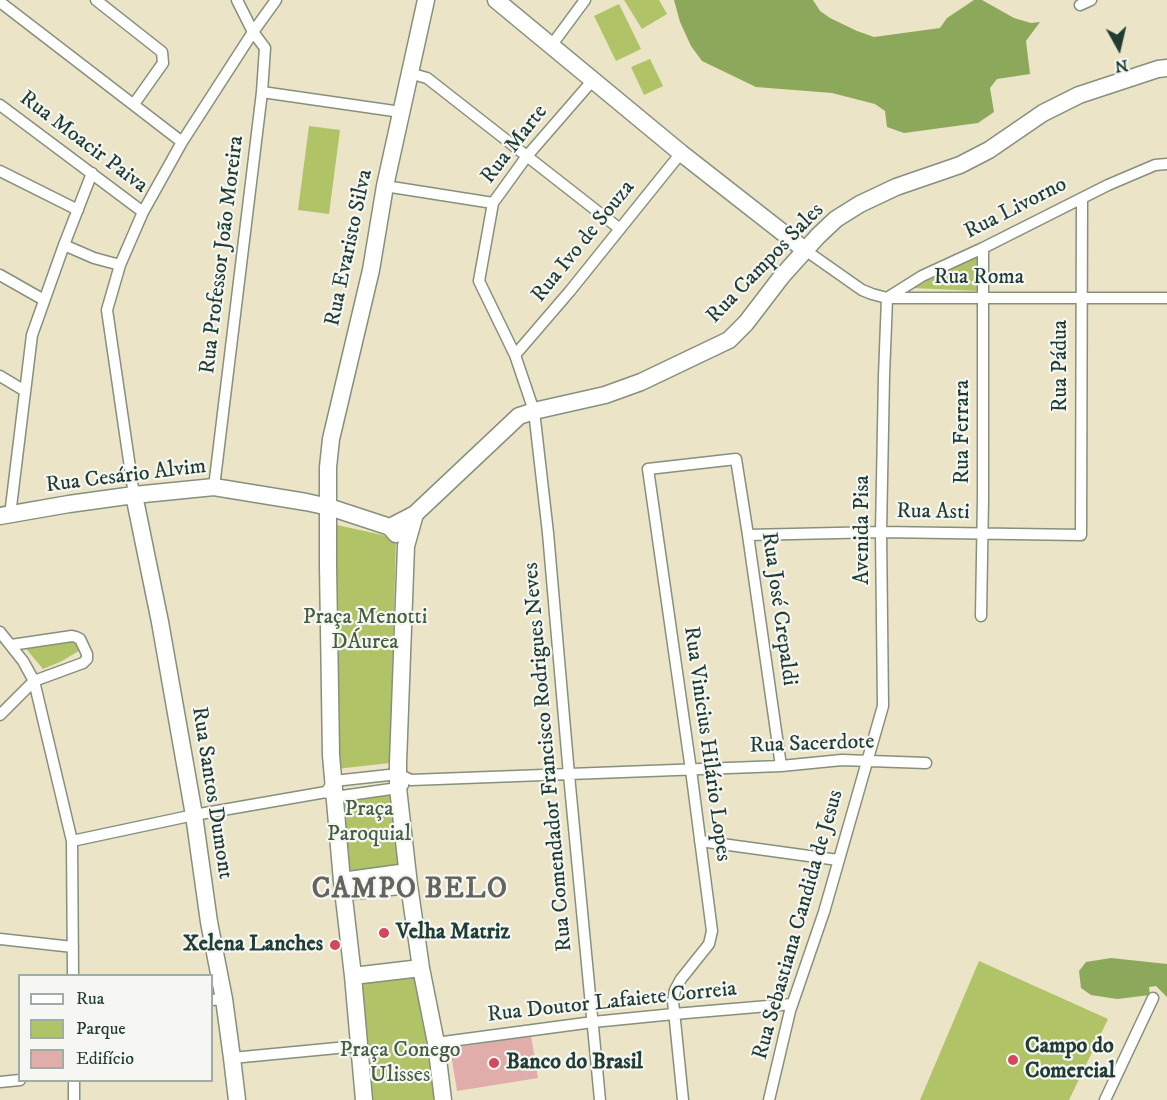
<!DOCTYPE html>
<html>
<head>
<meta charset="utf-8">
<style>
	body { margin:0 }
	#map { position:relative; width:1167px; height:1100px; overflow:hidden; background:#ebe4c6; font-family:"IM FELL DW Pica",serif }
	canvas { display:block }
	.legend { position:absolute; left:18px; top:974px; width:195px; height:108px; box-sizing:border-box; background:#f6f6f2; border:2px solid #a0aca6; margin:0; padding:8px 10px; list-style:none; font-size:18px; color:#1f3d34 }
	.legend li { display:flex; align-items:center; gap:12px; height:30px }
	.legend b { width:30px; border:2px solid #a0aca6 }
	.north { position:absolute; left:1089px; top:18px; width:60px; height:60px; -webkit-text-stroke:4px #f6f6f2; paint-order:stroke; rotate:172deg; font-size:16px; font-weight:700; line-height:24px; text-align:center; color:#1f3d34 }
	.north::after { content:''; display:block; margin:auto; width:21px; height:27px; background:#1f3d34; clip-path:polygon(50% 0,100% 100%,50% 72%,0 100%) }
</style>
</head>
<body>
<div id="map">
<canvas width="1167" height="1100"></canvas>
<ul class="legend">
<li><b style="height:8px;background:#fff"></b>Rua</li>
<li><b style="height:16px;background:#b0c366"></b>Parque</li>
<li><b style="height:16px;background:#e1adab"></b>Edifício</li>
</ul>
<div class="north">N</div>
</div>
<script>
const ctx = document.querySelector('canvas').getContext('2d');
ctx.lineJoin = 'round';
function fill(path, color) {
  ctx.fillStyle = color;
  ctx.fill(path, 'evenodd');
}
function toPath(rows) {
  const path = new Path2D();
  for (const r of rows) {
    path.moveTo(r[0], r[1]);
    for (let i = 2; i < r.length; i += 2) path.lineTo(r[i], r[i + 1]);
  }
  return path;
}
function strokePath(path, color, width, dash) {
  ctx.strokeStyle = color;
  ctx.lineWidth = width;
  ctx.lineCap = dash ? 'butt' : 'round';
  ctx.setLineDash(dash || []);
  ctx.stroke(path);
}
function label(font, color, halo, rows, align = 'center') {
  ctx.font = font + ' "IM FELL DW Pica",serif';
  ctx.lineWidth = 4.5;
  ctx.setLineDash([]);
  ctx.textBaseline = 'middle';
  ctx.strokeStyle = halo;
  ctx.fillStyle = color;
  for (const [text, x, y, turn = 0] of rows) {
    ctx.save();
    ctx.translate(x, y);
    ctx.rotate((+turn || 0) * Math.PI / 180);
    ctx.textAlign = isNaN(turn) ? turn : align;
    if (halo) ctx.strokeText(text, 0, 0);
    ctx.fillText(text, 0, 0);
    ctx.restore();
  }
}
fill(toPath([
	[624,0,659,0,667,14,642,29],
	[619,4,641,49,616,61,594,16],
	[650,59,663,86,644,95,631,67],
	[309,126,340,130,329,214,298,210],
	[979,255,978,291,913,288],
	[337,525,396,538,390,763,336,769],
	[80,641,82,649,62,661,43,669,23,645],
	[391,792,401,870,350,877,339,799],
	[979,961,1108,1019,1069,1100,920,1100],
	[415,976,419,980,438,1100,371,1100,361,982]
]), '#b0c366');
fill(toPath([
	[674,0,813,0,820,11,830,18,857,31,874,37,940,28,947,18,974,0,982,0,1014,18,1031,23,1040,22,1026,41,1030,74,997,79,990,88,994,112,978,123,904,133,887,127,885,111,875,104,832,93,756,87,702,61,691,46,680,22],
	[1111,958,1167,964,1167,997,1156,986,1149,987,1150,995,1117,999,1091,995,1081,988,1079,971,1086,962]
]), '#8ca95b');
fill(toPath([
	[531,1036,538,1078,457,1091,450,1048]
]), '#e1adab');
const street = toPath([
	[96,0,162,52,163,63,134,104],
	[0,2,182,142],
	[1080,5,1091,0],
	[551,46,585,0],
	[409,73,427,78,620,229],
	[593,80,527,156,493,203,479,281,515,355,534,411,548,533,569,775,600,1100],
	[262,92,401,112],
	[0,105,143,212],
	[0,171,78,210],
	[385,186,493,203],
	[64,245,94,258,120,265],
	[805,250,862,290,872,294,887,298,1167,298],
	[0,275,44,300],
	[887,298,922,276,983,248,1108,185,1155,165,1167,164],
	[515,355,570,291,681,153],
	[0,376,25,391],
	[214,487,262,92,265,48,253,32,237,0],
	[134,495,107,310,120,265,143,212,182,142,253,32,276,0],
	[10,515,32,335,64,245,92,173],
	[748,535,881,532,1081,535,1082,198],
	[981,616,983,499,983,248],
	[0,632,23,661,34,681,72,841,73,976],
	[0,715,34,681,83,663,87,659,87,654,80,639,76,637,72,636,11,645],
	[326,792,334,781,398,774,411,780,781,766,842,760,926,763],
	[72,841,194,815,326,792,335,797,398,788,403,785],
	[700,841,838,860],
	[0,939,73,947],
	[212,1000,224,999],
	[436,1043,593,1022,674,1014,792,1004],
	[232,1058,358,1046],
	[74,1080,74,1100],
	[0,1082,20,1080],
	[683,1100,673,1001,675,990,681,979,709,944,712,931,691,770,648,469,736,459,748,535,781,766],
	[769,1100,790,1011,824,912,883,706,881,532,884,376,887,298],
	[1105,1100,1153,998]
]);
const secondary = toPath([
	[496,0,681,153,805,250],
	[134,495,160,622,194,815,209,922,224,999,232,1058,237,1100],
	[415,514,406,546,398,763,398,788,409,885,421,968,436,1043,443,1100],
	[0,516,69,504,134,495,214,487,306,502,329,507,390,527,396,534],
	[390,527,415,514,519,416,534,411,605,395,641,382,729,340,746,323,782,276,818,236,836,219,860,204,896,187,960,165,989,150,1043,113,1079,95,1158,69,1167,68],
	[342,881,407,872],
	[343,892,409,885],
	[353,976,421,968],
	[364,1100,353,976,342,881,331,755,328,565,328,467,331,439,371,270,385,186,426,0]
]);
strokePath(street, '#85907d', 13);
strokePath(secondary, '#85907d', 19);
strokePath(street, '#fff', 10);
strokePath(secondary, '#fff', 16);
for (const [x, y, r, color] of [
	[384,933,6,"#d1495b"],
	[335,945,6,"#d1495b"],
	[1013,1060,6,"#d1495b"],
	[494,1063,6,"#d1495b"]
]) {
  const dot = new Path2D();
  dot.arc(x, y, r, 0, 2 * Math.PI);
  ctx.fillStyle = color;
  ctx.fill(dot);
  strokePath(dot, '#f6f6f2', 2);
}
label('22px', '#1f3d34', '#f6f6f2', [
	["Rua Moacir Paiva",83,143,37],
	["Rua Marte",515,145,-52],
	["Rua Livorno",1016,209,-27],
	["Rua Ivo de Souza",584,242,-51],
	["Rua Evaristo Silva",350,248,-78],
	["Rua Professor João Moreira",223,255,-83],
	["Rua Campos Sales",766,264,-46],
	["Rua Roma",979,278],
	["Rua Pádua",1061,366,-90],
	["Rua Ferrara",963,432,-90],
	["Rua Cesário Alvim",126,477,-7],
	["Rua Asti",933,513,1],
	["Avenida Pisa",863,530,-90],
	["Rua José Crepaldi",778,609,82],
	["Rua Vinicius Hilário Lopes",706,744,82],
	["Rua Sacerdote",812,745,-2],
	["Rua Comendador Francisco Rodrigues Neves",549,757,-95],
	["Rua Santos Dumont",211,793,81],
	["Rua Sebastiana Candida de Jesus",799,925,-74],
	["Rua Doutor Lafaiete Correia",612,1003,-6]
]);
label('22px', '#435e40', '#f6f6f2', [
	["Praça Menotti",365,618],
	["DÁurea",365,643],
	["Praça",369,810],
	["Paroquial",369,835],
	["Praça Conego",400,1051],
	["Ulisses",400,1076]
]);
label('bold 22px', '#1f3d34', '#f6f6f2', [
	["Velha Matriz",396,933],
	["Xelena Lanches",323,945,"right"],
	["Campo do",1025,1047],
	["Comercial",1025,1072],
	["Banco do Brasil",506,1063]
], 'left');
ctx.letterSpacing = '1.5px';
label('bold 28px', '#63645e', '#f6f6f2', [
	["CAMPO BELO",410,891]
]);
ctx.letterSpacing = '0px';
</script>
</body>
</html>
